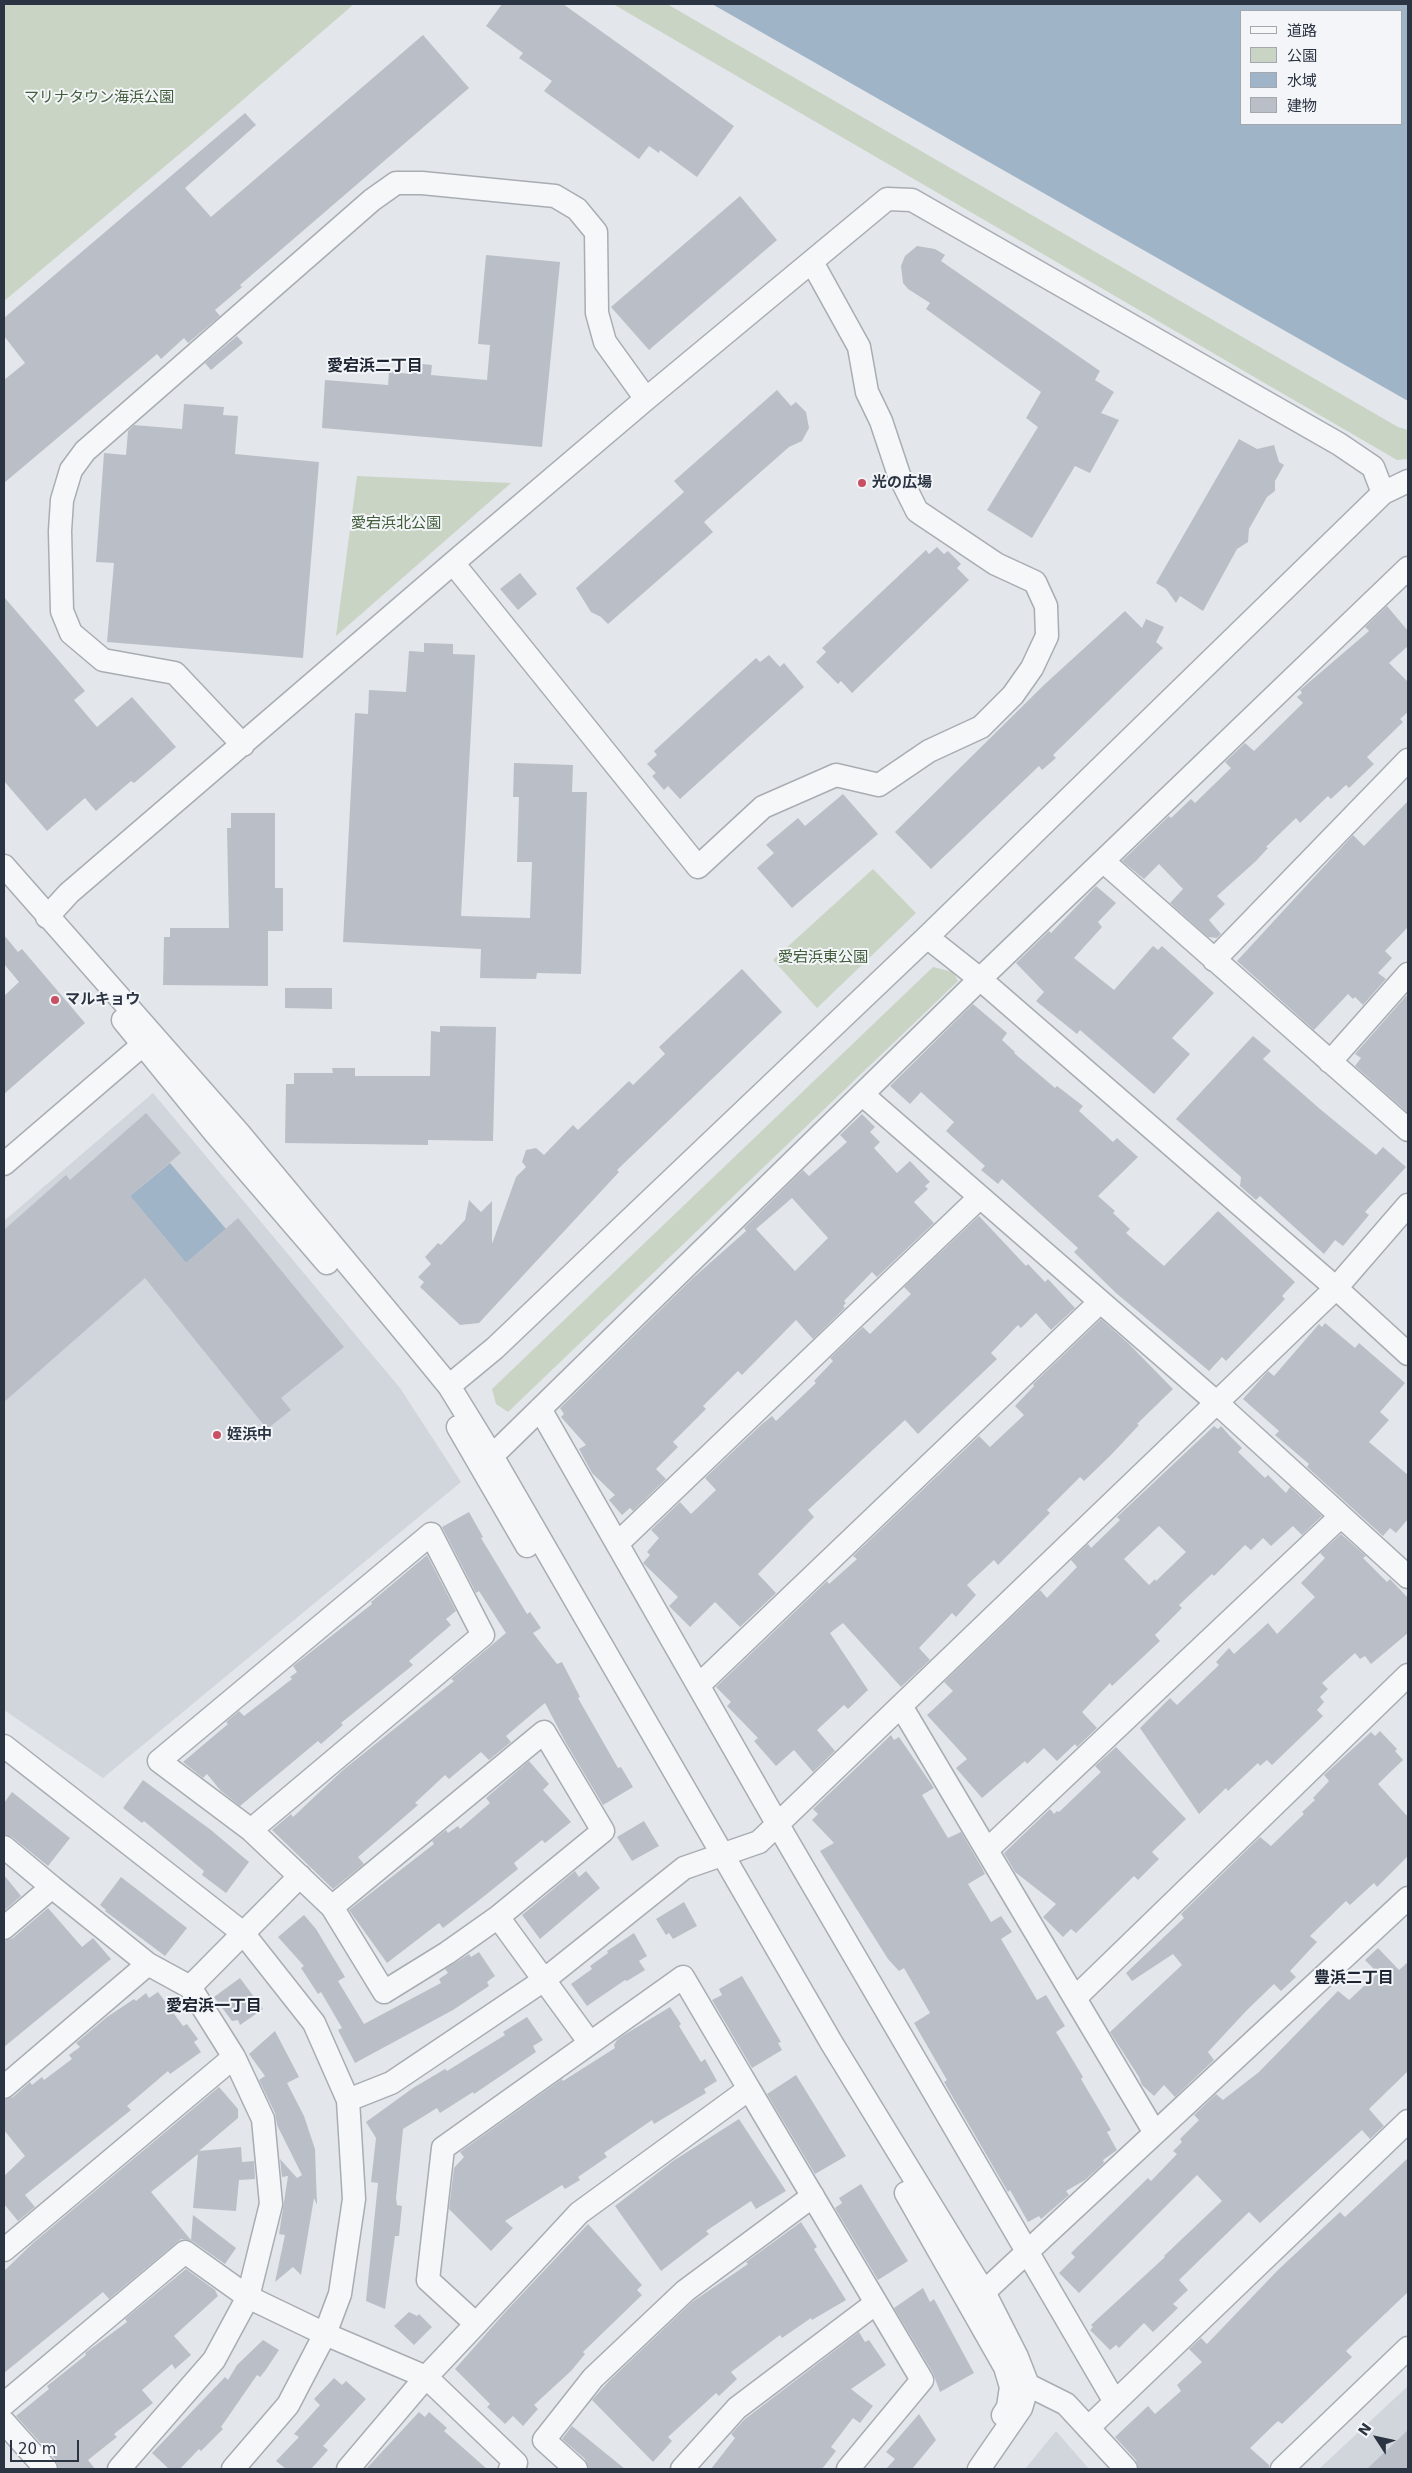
<!DOCTYPE html>
<html>
<head>
<meta charset="utf-8">
<style>
	body { margin:0 }
	#map { position:relative; width:1412px; height:2473px; overflow:hidden; background:#e3e6ea; font-family:"DejaVu Sans","Noto Sans JP",sans-serif }
	canvas { display:block }
	.frame { position:absolute; inset:0; border:5px solid #2b3442; pointer-events:none }
	.legend { position:absolute; left:1240px; top:10px; width:162px; height:115px; box-sizing:border-box; background:#f3f5f8; border:1px solid #a3a8af; margin:0; padding:6px 9px; list-style:none; font-size:15px; color:#2b3442 }
	.legend li { display:flex; align-items:center; gap:10px; height:25px }
	.legend b { width:25px; border:1px solid #a3a8af }
	.north { position:absolute; left:1352px; top:2413px; width:50px; height:50px; -webkit-text-stroke:4px #f3f5f8; paint-order:stroke; rotate:305deg; font-size:14px; font-weight:700; line-height:20px; text-align:center; color:#2b3442 }
	.north::after { content:''; display:block; margin:auto; width:18px; height:22px; background:#2b3442; clip-path:polygon(50% 0,100% 100%,50% 72%,0 100%) }
	.scale { position:absolute; left:10px; top:2440px; width:69px; height:22px; box-sizing:border-box; border:2px solid #2b3442; border-top:0; padding-left:6px; font-size:15px; line-height:18px; white-space:nowrap; color:#2b3442; -webkit-text-stroke:4px #f3f5f8; paint-order:stroke }
</style>
</head>
<body>
<div id="map">
<canvas width="1412" height="2473"></canvas>
<div class="frame"></div>
<ul class="legend">
<li><b style="height:6px;background:#f6f7f9"></b>道路</li>
<li><b style="height:14px;background:#c9d4c4"></b>公園</li>
<li><b style="height:14px;background:#a0b4c8"></b>水域</li>
<li><b style="height:14px;background:#babfc7"></b>建物</li>
</ul>
<div class="north">N</div>
<div class="scale">20 m</div>
</div>
<script>
const ctx = document.querySelector('canvas').getContext('2d');
ctx.lineJoin = 'round';
function fill(path, color) {
  ctx.fillStyle = color;
  ctx.fill(path, 'evenodd');
}
function toPath(rows) {
  const path = new Path2D();
  for (const r of rows) {
    path.moveTo(r[0], r[1]);
    for (let i = 2; i < r.length; i += 2) path.lineTo(r[i], r[i + 1]);
  }
  return path;
}
function strokePath(path, color, width, dash) {
  ctx.strokeStyle = color;
  ctx.lineWidth = width;
  ctx.lineCap = dash ? 'butt' : 'round';
  ctx.setLineDash(dash || []);
  ctx.stroke(path);
}
function label(font, color, halo, rows, align = 'center') {
  ctx.font = font + ' "DejaVu Sans","Noto Sans JP",sans-serif';
  ctx.lineWidth = 4;
  ctx.setLineDash([]);
  ctx.textBaseline = 'middle';
  ctx.strokeStyle = halo;
  ctx.fillStyle = color;
  for (const [text, x, y, turn = 0] of rows) {
    ctx.save();
    ctx.translate(x, y);
    ctx.rotate((+turn || 0) * Math.PI / 180);
    ctx.textAlign = isNaN(turn) ? turn : align;
    if (halo) ctx.strokeText(text, 0, 0);
    ctx.fillText(text, 0, 0);
    ctx.restore();
  }
}
fill(toPath([
	[153,1093,400,1388,461,1482,103,1778,4,1710,4,1221],
	[1408,2386,1408,2469,1319,2469],
	[1056,2431,1089,2469,1025,2469]
]), '#d1d5dc');
fill(toPath([
	[4,4,354,4,201,136,4,301],
	[613,4,667,4,1398,427,1408,430,1408,459,1397,460],
	[357,476,511,483,336,636],
	[873,869,916,913,817,1008,773,960],
	[933,967,953,972,958,981,508,1412,496,1404,492,1389]
]), '#c9d4c4');
fill(toPath([
	[712,4,1408,4,1408,401],
	[1241,11,1401,11,1401,124,1241,124],
	[170,1163,226,1229,186,1263,130,1196]
]), '#a0b4c8');
fill(toPath([
	[502,4,563,4,734,126,697,177,660,150,659,153,649,146,639,159,544,91,552,81,519,58,523,53,486,26],
	[423,35,469,88,240,285,242,287,215,310,220,316,188,343,184,338,161,359,157,354,4,483,4,380,25,363,4,336,4,318,245,113,256,125,185,188,211,217],
	[740,196,777,240,649,350,611,307],
	[917,246,935,249,945,255,941,261,1100,371,1095,380,1114,392,1101,413,1119,420,1090,473,1075,466,1032,538,987,510,1038,427,1026,418,1041,392,926,309,930,303,908,289,903,283,901,266,905,256],
	[486,255,560,262,542,447,322,428,325,380,388,385,389,372,412,374,413,363,432,365,431,375,487,380,490,345,478,344],
	[237,336,243,343,211,370,205,363],
	[777,390,791,406,796,402,806,412,809,428,802,441,789,447,704,522,713,532,608,624,601,617,591,612,576,588,684,492,674,481],
	[184,404,224,407,223,415,238,416,235,454,319,462,303,658,107,642,114,563,96,562,104,453,126,455,128,431,134,425,182,429],
	[1239,439,1257,449,1274,445,1279,462,1284,465,1275,481,1275,491,1267,497,1249,529,1248,542,1237,549,1203,611,1180,596,1176,603,1166,589,1156,583],
	[937,547,944,554,948,551,961,564,957,568,969,580,852,693,841,681,838,684,816,662,826,652,822,648,926,550,929,554],
	[520,573,537,594,518,610,500,589],
	[4,597,85,691,74,700,97,727,132,697,176,747,134,783,131,781,96,811,85,798,47,831,4,781],
	[1387,606,1408,631,1408,646,1389,663,1408,682,1408,712,1400,719,1403,722,1367,757,1374,764,1349,788,1346,785,1331,799,1328,796,1300,823,1296,818,1266,847,1268,848,1256,861,1217,896,1225,904,1209,920,1221,934,1217,938,1208,937,1170,903,1183,889,1159,864,1144,879,1122,861,1169,816,1171,818,1191,799,1195,803,1231,768,1225,762,1245,743,1254,751,1303,703,1297,697,1302,693,1300,690,1369,631,1365,627],
	[1125,611,1142,628,1146,619,1164,627,1156,642,1163,648,1053,755,1056,758,1042,770,1039,766,931,869,895,832,1045,684],
	[424,643,453,644,453,654,475,655,461,916,530,918,532,862,517,862,519,797,513,797,514,763,573,765,572,792,587,792,581,974,537,973,536,979,480,978,481,949,343,942,355,713,368,714,369,690,406,692,409,651,424,652],
	[769,655,780,667,784,663,804,687,680,799,668,786,664,790,652,776,656,773,647,764,657,755,654,751,756,658,760,662],
	[843,794,878,834,792,908,757,868,774,853,766,845,798,818,805,826],
	[1408,801,1408,927,1385,951,1392,958,1378,973,1386,979,1363,1005,1355,997,1353,999,1348,994,1314,1030,1237,961,1353,835,1364,846],
	[231,813,275,813,275,888,283,888,283,931,268,931,268,986,163,985,164,937,170,937,170,928,229,928,227,828,231,828],
	[1096,886,1116,903,1098,922,1102,927,1074,958,1114,990,1153,946,1158,950,1162,946,1214,993,1172,1038,1190,1054,1154,1094,1080,1030,1077,1034,1036,1001,1044,992,1016,963,1049,931,1051,933],
	[4,935,18,952,22,949,85,1023,4,1094,4,996,19,982,4,964],
	[742,969,782,1012,617,1170,619,1172,479,1323,460,1325,420,1287,424,1282,418,1277,431,1264,425,1257,438,1243,441,1245,465,1220,469,1200,481,1212,492,1201,492,1244,516,1177,526,1167,522,1162,526,1150,536,1148,544,1155,573,1125,578,1130,629,1081,633,1085,665,1054,659,1047],
	[285,988,332,988,332,1009,285,1008],
	[1406,996,1408,997,1408,1113,1355,1066,1361,1058,1355,1054],
	[973,1004,1007,1033,1002,1040,1015,1052,1014,1053,1055,1088,1057,1086,1083,1106,1079,1111,1113,1142,1117,1138,1138,1157,1098,1196,1115,1211,1113,1213,1130,1229,1126,1233,1164,1266,1218,1211,1295,1282,1282,1296,1285,1299,1226,1361,1222,1357,1209,1371,1116,1293,1074,1252,1078,1248,1002,1179,998,1184,981,1170,985,1166,946,1131,954,1122,921,1092,910,1104,890,1086],
	[440,1026,496,1027,493,1141,428,1140,428,1145,285,1143,286,1084,294,1084,294,1073,333,1073,332,1068,355,1068,355,1076,430,1076,431,1031,440,1032],
	[1253,1036,1271,1051,1263,1059,1320,1109,1376,1155,1383,1147,1406,1167,1365,1212,1369,1215,1343,1246,1335,1240,1324,1254,1260,1196,1256,1200,1240,1186,1241,1177,1176,1119],
	[146,1113,181,1153,130,1196,186,1263,238,1218,344,1347,281,1398,291,1410,267,1429,145,1278,4,1402,4,1230,66,1175,70,1180],
	[862,1114,875,1127,870,1132,880,1142,874,1148,897,1173,910,1161,930,1182,925,1186,928,1189,914,1202,934,1223,877,1277,872,1272,844,1301,846,1303,843,1306,845,1308,813,1339,796,1320,742,1375,738,1371,703,1406,706,1409,673,1442,678,1447,656,1469,666,1479,633,1511,630,1508,622,1515,609,1500,615,1495,592,1473,579,1449,586,1445,561,1417,564,1414,560,1408,693,1278,746,1231,744,1228,803,1170,809,1176,847,1142,840,1135],
	[792,1198,828,1238,795,1271,756,1229],
	[979,1216,1026,1266,1028,1264,1045,1282,1048,1279,1075,1308,1051,1330,1036,1313,1021,1328,1018,1325,991,1353,997,1359,918,1434,905,1420,808,1510,814,1517,758,1574,776,1593,740,1627,715,1602,690,1627,669,1606,678,1597,643,1563,650,1555,647,1552,659,1538,651,1530,680,1502,691,1514,716,1490,705,1478,762,1424,772,1416,776,1421,816,1383,814,1381,833,1361,830,1358,863,1327,870,1334,911,1294,904,1287],
	[1101,1319,1129,1344,1173,1389,1137,1424,1139,1425,1110,1456,1084,1481,1080,1477,1047,1510,1050,1513,998,1565,994,1560,967,1585,976,1595,956,1617,952,1613,919,1648,930,1660,901,1687,843,1623,830,1633,868,1690,848,1709,844,1705,817,1730,835,1751,813,1772,794,1750,776,1766,754,1741,758,1738,727,1706,731,1702,716,1687,827,1581,829,1584,857,1559,853,1556,979,1436,990,1447,1024,1415,1015,1406,1034,1386,1033,1384],
	[1325,1323,1355,1348,1359,1343,1405,1383,1380,1412,1389,1420,1369,1442,1408,1475,1408,1519,1396,1533,1390,1528,1383,1536,1307,1467,1309,1464,1275,1435,1279,1431,1243,1399,1268,1371,1274,1376,1319,1324,1322,1327],
	[1214,1426,1218,1429,1221,1426,1229,1435,1242,1448,1238,1452,1265,1478,1268,1475,1286,1493,1290,1487,1322,1516,1302,1535,1293,1526,1271,1546,1263,1538,1251,1550,1245,1545,1214,1576,1212,1574,1179,1605,1182,1608,1155,1635,1160,1641,1112,1686,1110,1683,1082,1712,1097,1728,1077,1747,1075,1744,1057,1761,1044,1748,1027,1764,1025,1761,982,1798,956,1768,967,1759,927,1715,953,1691,944,1682,1040,1590,1047,1598,1077,1567,1071,1560,1088,1544,1091,1548,1120,1520,1117,1517],
	[1159,1526,1186,1552,1156,1581,1155,1579,1149,1585,1124,1559],
	[469,1512,483,1537,481,1538,527,1614,530,1612,541,1628,533,1633,557,1664,562,1662,580,1697,578,1698,618,1768,621,1767,633,1787,603,1805,566,1743,545,1703,506,1736,511,1742,489,1760,481,1752,449,1779,445,1775,415,1803,418,1805,358,1857,364,1864,333,1889,272,1830,291,1814,293,1817,343,1770,454,1681,451,1679,506,1633,479,1591,476,1593,442,1527],
	[1341,1534,1366,1556,1363,1558,1387,1582,1390,1579,1408,1598,1408,1633,1371,1664,1365,1656,1360,1659,1355,1653,1322,1683,1328,1689,1320,1697,1324,1702,1317,1710,1323,1716,1272,1765,1267,1760,1260,1766,1258,1763,1228,1791,1226,1788,1199,1814,1140,1728,1170,1698,1177,1705,1219,1665,1216,1662,1229,1648,1234,1654,1268,1623,1277,1634,1315,1597,1301,1583,1325,1558,1320,1553],
	[427,1555,456,1611,446,1619,451,1625,409,1661,413,1665,341,1723,343,1725,321,1744,318,1741,240,1806,221,1791,207,1774,203,1778,183,1762,228,1724,226,1722,239,1711,244,1716,292,1679,290,1677,297,1672,293,1666,372,1604,371,1602],
	[1380,1731,1397,1749,1395,1751,1403,1760,1378,1784,1408,1817,1408,1856,1377,1887,1374,1883,1350,1905,1346,1901,1310,1936,1317,1942,1290,1971,1296,1977,1281,1991,1274,1984,1247,2010,1208,2052,1214,2060,1197,2076,1175,2097,1164,2085,1154,2096,1142,2085,1139,2077,1110,2032,1182,1965,1173,1954,1132,1981,1126,1973,1184,1918,1181,1914,1260,1837,1271,1846,1304,1814,1302,1812,1315,1800,1313,1798,1329,1781,1324,1775,1371,1732,1375,1736],
	[891,1735,894,1740,899,1737,934,1788,922,1795,948,1838,961,1832,982,1868,985,1874,968,1884,991,1922,1001,1916,1012,1932,1001,1939,1037,2000,1046,1995,1065,2026,1056,2032,1083,2077,1081,2079,1111,2130,1107,2132,1117,2150,1103,2160,1104,2163,1085,2180,1066,2191,1069,2195,1041,2219,1039,2216,1028,2222,1010,2190,1008,2192,944,2082,947,2080,914,2023,930,2013,904,1968,899,1971,888,1959,820,1851,834,1843,812,1820,818,1814,813,1809],
	[1116,1747,1186,1819,1152,1852,1159,1859,1138,1880,1134,1876,1076,1933,1071,1929,1063,1937,1043,1917,1056,1904,1015,1872,1004,1853,1050,1809,1054,1814,1057,1811,1059,1812,1101,1772,1095,1766],
	[529,1761,549,1784,543,1790,571,1822,545,1843,542,1840,514,1863,518,1869,478,1901,443,1928,439,1923,387,1963,349,1910,434,1844,432,1841,446,1830,448,1833,458,1826,460,1829,490,1803,486,1798],
	[143,1780,211,1830,249,1862,226,1893,202,1875,204,1871,144,1821,142,1823,123,1808],
	[12,1792,70,1838,48,1866,12,1837,4,1834,4,1803],
	[644,1821,659,1846,632,1861,617,1837],
	[575,1871,579,1877,586,1871,600,1888,540,1939,522,1915],
	[4,1875,21,1896,4,1911],
	[121,1877,187,1928,165,1956,105,1911,106,1910,100,1905],
	[684,1902,697,1926,673,1939,669,1933,666,1935,656,1919],
	[48,1908,82,1947,93,1938,111,1959,4,2047,4,1941,13,1938],
	[304,1915,316,1929,345,1977,338,1981,364,2024,441,1983,439,1979,448,1973,445,1969,469,1954,471,1957,479,1952,495,1976,487,1982,489,1986,453,2010,355,2063,338,2030,342,2028,321,1992,318,1994,301,1968,304,1966,278,1937],
	[634,1933,647,1956,639,1961,645,1970,627,1981,625,1980,587,2006,571,1984,592,1969,590,1966,608,1953,607,1951],
	[1378,1948,1399,1970,1408,1962,1408,2071,1369,2109,1384,2126,1370,2139,1362,2130,1260,2223,1249,2212,1179,2280,1188,2290,1173,2304,1178,2308,1153,2332,1144,2323,1119,2348,1116,2345,1110,2350,1090,2330,1093,2327,1091,2325,1165,2257,1164,2256,1222,2201,1197,2175,1079,2293,1059,2273,1075,2257,1071,2253,1148,2178,1151,2181,1177,2154,1173,2151,1182,2142,1180,2139,1199,2120,1194,2115,1216,2094,1223,2100,1259,2072,1338,1991,1349,2000,1378,1973,1365,1960],
	[742,1976,781,2042,778,2043,782,2050,752,2068,712,2000,722,1995,719,1989],
	[240,1978,263,2009,240,2025,238,2020,232,2021,214,1997],
	[158,1992,183,2026,187,2024,198,2039,194,2042,201,2052,170,2074,168,2071,127,2106,131,2110,25,2195,35,2207,18,2221,4,2204,4,2176,25,2156,4,2130,4,2100,13,2097,30,2082,32,2085,42,2077,44,2080,72,2059,69,2055,80,2047,76,2043,107,2017,134,1999,136,2001,146,1993,149,1998],
	[670,2007,681,2024,679,2026,701,2062,705,2059,717,2081,704,2089,706,2093,654,2124,652,2120,604,2153,607,2157,578,2177,580,2180,565,2189,562,2185,505,2221,513,2228,491,2251,449,2209,454,2168,464,2157,460,2152,562,2079,563,2081,615,2048,614,2045,617,2040,624,2035],
	[527,2017,543,2040,533,2046,536,2052,474,2094,473,2092,440,2113,437,2108,403,2129,396,2198,397,2205,402,2206,399,2236,395,2236,385,2309,366,2301,378,2183,371,2182,376,2138,366,2122,413,2088,445,2069,447,2071,505,2035,503,2032],
	[275,2031,299,2077,287,2083,304,2116,315,2149,317,2205,314,2198,301,2275,293,2267,275,2282,285,2235,279,2234,288,2176,282,2177,280,2159,297,2178,302,2175,277,2125,275,2113,259,2080,265,2076,249,2054],
	[796,2075,846,2156,815,2174,767,2094],
	[219,2087,238,2109,238,2118,199,2151,241,2147,242,2162,254,2161,255,2179,239,2180,236,2211,193,2208,198,2154,151,2192,191,2240,193,2215,236,2248,225,2264,192,2241,181,2239,109,2299,103,2292,4,2373,4,2271,33,2243],
	[739,2119,786,2191,756,2209,751,2201,706,2231,709,2234,661,2271,615,2206,673,2161],
	[1408,2158,1408,2292,1346,2351,1352,2357,1282,2424,1278,2421,1250,2448,1269,2465,1269,2469,1139,2469,1136,2460,1115,2437,1148,2406,1155,2414,1181,2391,1177,2385,1202,2362,1189,2349,1201,2338,1207,2344,1278,2270,1340,2212,1345,2217],
	[861,2184,908,2261,878,2280,835,2208,842,2203,839,2198],
	[801,2222,817,2247,814,2249,846,2300,812,2320,811,2318,782,2338,780,2335,731,2372,737,2379,719,2396,716,2393,668,2437,672,2441,653,2462,592,2400,609,2381,692,2302,748,2264,746,2262],
	[588,2224,642,2285,637,2290,642,2295,583,2352,585,2354,571,2371,534,2405,538,2409,523,2426,513,2416,505,2424,487,2407,490,2404,455,2369,508,2309],
	[186,2269,215,2290,218,2296,174,2336,191,2355,175,2369,172,2364,142,2390,153,2403,114,2434,117,2437,88,2460,95,2469,59,2469,56,2460,16,2416,49,2389,47,2386,86,2355,85,2353,127,2322,125,2319],
	[923,2288,930,2302,934,2299,974,2373,940,2392,933,2373,894,2308],
	[409,2312,417,2316,419,2314,432,2327,414,2345,394,2326],
	[859,2332,865,2342,869,2340,886,2365,851,2389,873,2406,860,2423,853,2418,831,2447,836,2451,822,2469,711,2469,735,2438,731,2434,745,2419],
	[263,2340,279,2350,265,2371,260,2377,257,2375,221,2427,223,2429,201,2451,199,2449,180,2469,169,2469,152,2453,225,2377,228,2380,237,2365],
	[334,2378,342,2385,346,2381,366,2399,323,2446,328,2450,311,2469,286,2469,276,2461,299,2437,294,2434,320,2405,314,2399],
	[419,2412,425,2417,429,2412,447,2428,444,2431,487,2469,366,2469],
	[919,2414,936,2440,912,2469,886,2469,895,2459,886,2452],
	[572,2426,625,2469,589,2469,585,2459,562,2439],
	[1408,2430,1408,2469,1367,2469]
]), '#babfc7');
const minor = toPath([
	[1383,493,1408,481],
	[453,563,698,867,763,807,836,775,879,785,929,751,981,727,1013,695,1032,668,1047,636,1046,606,1035,582,996,564,917,511,899,475,881,421,867,392,859,347,812,262],
	[243,745,175,673,103,660,71,633,62,611,60,531,62,500,71,470,85,451,372,200,396,183,422,183,555,196,577,209,596,232,597,313,605,342,646,399],
	[1103,861,1408,1130],
	[4,866,239,1133,417,1347,449,1386,492,1456,831,2042,984,2292,1017,2357,1028,2385,1021,2408,979,2469],
	[47,917,69,893,453,563,646,399,887,199,912,200,1339,444,1373,467,1383,493,927,937,495,1348,449,1386],
	[927,937,980,979,1336,1288,1408,1354],
	[1214,960,1408,760],
	[123,1020,215,1133,327,1263],
	[1330,1062,1408,974],
	[863,1095,1217,1403,1408,1577],
	[4,1164,153,1036],
	[540,1409,778,1825,1115,2402],
	[458,1427,527,1546],
	[492,1456,980,979,1408,568],
	[618,1543,980,1197],
	[699,1685,1100,1302],
	[901,1706,1155,2133],
	[4,1746,243,1933,314,2023,348,2100,354,2199,340,2294,325,2334,288,2405,233,2469],
	[251,1830,483,1635,431,1534,159,1761,251,1830,332,1907,544,1732,603,1831,498,1917,590,2043],
	[4,1847,52,1887,4,1928],
	[987,1850,1341,1516],
	[52,1887,148,1964],
	[332,1907,384,1992,447,1953,498,1917],
	[190,1987,300,1876],
	[1075,1998,1408,1675],
	[4,2087,148,1964,190,1987,234,2057,4,2250],
	[749,2089,922,2380,848,2469],
	[348,2100,391,2083,544,1980,684,1868,759,1842,1336,1288,1408,1205],
	[906,2193,1005,2367,1011,2387,1008,2407,1003,2415],
	[984,2292,1408,1898],
	[1028,2385,1066,2404,1126,2469],
	[4,2404,185,2252,248,2297,325,2334,426,2377,516,2463,510,2469],
	[4,2422,46,2469],
	[1088,2428,1408,2121],
	[119,2469,214,2360,248,2297,271,2204,263,2119,234,2057],
	[348,2469,426,2377,476,2324,579,2213,749,2089,683,1977,443,2148,428,2280,476,2324],
	[576,2469,544,2440,593,2378,685,2291,813,2196],
	[682,2469,737,2408,876,2303],
	[1282,2469,1408,2348]
]);
strokePath(minor, '#a8adb4', 25);
strokePath(minor, '#f6f7f9', 22);
for (const [x, y, r, color] of [
	[862,483,5,"#c94f63"],
	[55,1000,5,"#c94f63"],
	[217,1435,5,"#c94f63"]
]) {
  const dot = new Path2D();
  dot.arc(x, y, r, 0, 2 * Math.PI);
  ctx.fillStyle = color;
  ctx.fill(dot);
  strokePath(dot, '#f3f5f8', 2);
}
label('15px', '#415d39', '#f3f5f8', [
	["マリナタウン海浜公園",99,98],
	["愛宕浜北公園",396,524],
	["愛宕浜東公園",823,958]
]);
label('bold 15px', '#2b3442', '#f3f5f8', [
	["光の広場",872,483],
	["マルキョウ",65,1000],
	["姪浜中",227,1435]
], 'left');
label('bold 16px', '#1d2533', '#f3f5f8', [
	["愛宕浜二丁目",375,367],
	["豊浜二丁目",1354,1979],
	["愛宕浜一丁目",214,2007]
]);
</script>
</body>
</html>
